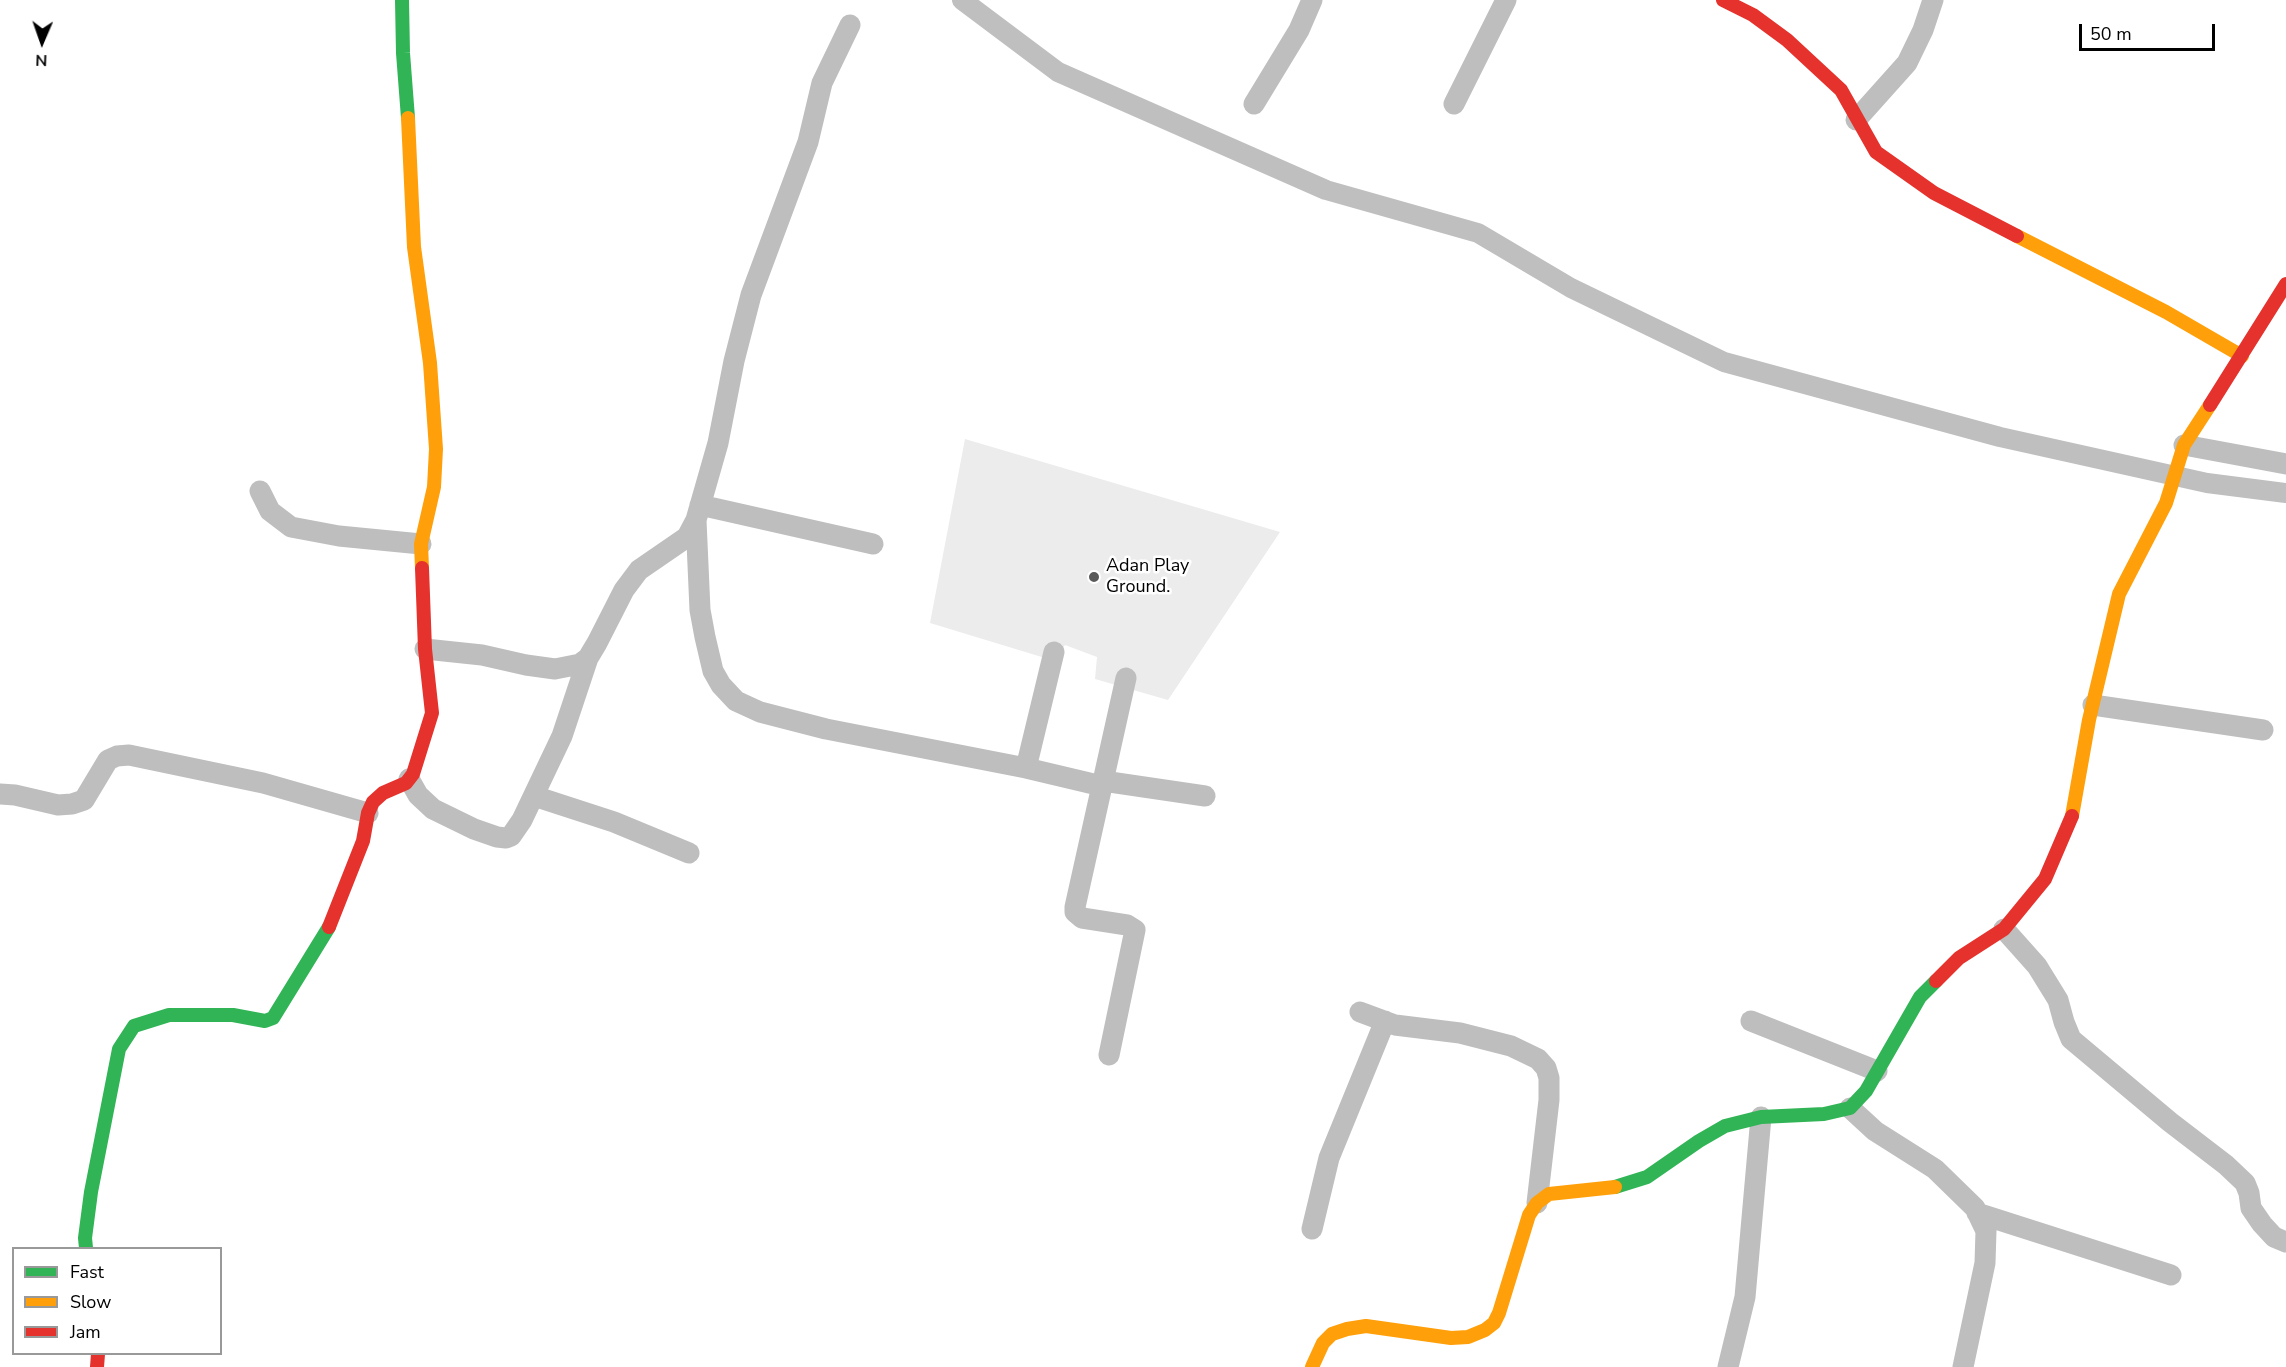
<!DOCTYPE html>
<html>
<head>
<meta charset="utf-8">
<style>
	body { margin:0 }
	#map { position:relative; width:2286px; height:1367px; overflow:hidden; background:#fff; font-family:"Nunito Sans",sans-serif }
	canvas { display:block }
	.legend { position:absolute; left:12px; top:1247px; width:210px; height:108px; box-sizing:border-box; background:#fff; border:2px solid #999; margin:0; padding:8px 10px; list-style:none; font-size:18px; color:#000 }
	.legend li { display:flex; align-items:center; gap:12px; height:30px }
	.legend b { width:30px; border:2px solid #999 }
	.north { position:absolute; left:12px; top:12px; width:60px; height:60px; -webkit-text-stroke:4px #fff; paint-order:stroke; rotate:182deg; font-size:16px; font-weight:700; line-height:24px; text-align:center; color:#000 }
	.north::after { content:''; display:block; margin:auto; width:21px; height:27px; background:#000; clip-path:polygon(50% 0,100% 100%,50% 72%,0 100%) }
	.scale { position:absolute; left:2079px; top:24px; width:136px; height:27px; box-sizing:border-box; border:3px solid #000; border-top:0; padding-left:8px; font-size:18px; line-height:21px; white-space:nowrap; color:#000; -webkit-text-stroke:4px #fff; paint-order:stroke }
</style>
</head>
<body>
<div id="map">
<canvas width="2286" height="1367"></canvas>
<ul class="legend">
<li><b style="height:8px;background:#30b455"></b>Fast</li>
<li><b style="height:8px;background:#ff9f0a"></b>Slow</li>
<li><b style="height:8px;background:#e5322d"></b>Jam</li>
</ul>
<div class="north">N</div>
<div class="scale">50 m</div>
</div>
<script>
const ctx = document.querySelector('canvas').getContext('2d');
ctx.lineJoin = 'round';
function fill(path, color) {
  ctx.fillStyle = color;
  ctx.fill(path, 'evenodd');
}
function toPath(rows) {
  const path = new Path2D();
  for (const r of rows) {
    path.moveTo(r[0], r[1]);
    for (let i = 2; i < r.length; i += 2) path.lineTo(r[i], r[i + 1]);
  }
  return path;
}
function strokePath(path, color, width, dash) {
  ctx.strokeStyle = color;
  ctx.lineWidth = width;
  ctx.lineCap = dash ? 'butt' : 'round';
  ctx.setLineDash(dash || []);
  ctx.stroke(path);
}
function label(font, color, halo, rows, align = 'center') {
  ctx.font = font + ' "Nunito Sans",sans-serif';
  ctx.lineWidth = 5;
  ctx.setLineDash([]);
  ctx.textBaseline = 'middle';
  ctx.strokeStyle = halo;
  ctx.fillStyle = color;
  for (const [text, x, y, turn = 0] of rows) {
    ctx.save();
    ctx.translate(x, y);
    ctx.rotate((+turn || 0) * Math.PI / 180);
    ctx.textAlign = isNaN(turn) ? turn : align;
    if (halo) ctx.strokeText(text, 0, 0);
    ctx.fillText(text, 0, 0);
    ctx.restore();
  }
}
fill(toPath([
	[965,439,1280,532,1168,700,1095,679,1097,657,1065,645,1055,661,930,623]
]), '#ececec');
strokePath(toPath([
	[962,0,1058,72,1326,190,1478,233,1571,288,1724,362,2000,437,2207,483,2286,493]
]), '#bfbfbf', 20);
strokePath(toPath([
	[1254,104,1299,30,1312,0],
	[1454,104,1506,0],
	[1856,120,1907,63,1923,30,1933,0],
	[2184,445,2286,464],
	[260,491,270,511,291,527,339,536,421,544],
	[700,505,873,544],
	[696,520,700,610,705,637,713,671,721,685,736,701,760,712,826,729,1026,768,1102,786],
	[425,649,482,655,526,665,555,669,580,664,588,658,597,643,624,590,639,570,687,537,696,520,718,443,734,361,751,295,808,142,822,83,850,25],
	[2093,705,2263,730],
	[1026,768,1054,652],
	[409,779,418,795,433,809,474,829,497,837,506,838,511,836,522,820,562,736,588,658],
	[1103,781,1205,796],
	[0,794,15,795,58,805,72,804,84,800,108,760,117,756,129,755,263,783,368,813],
	[534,796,614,822,689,853],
	[2004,929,2037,966,2058,1000,2064,1022,2071,1039,2170,1122,2226,1165,2245,1183,2249,1193,2251,1208,2262,1224,2274,1237,2286,1242],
	[1360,1012,1395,1025,1460,1033,1511,1046,1538,1059,1546,1068,1549,1078,1549,1100,1537,1203],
	[1751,1021,1877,1071],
	[1109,1055,1135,930,1127,925,1082,918,1075,912,1075,907,1126,678],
	[1850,1108,1875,1131,1935,1169,1975,1208,1986,1231,1985,1263,1963,1367],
	[1977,1213,2171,1275],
	[1312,1229,1329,1158,1385,1021],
	[1728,1367,1745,1297,1761,1117]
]), '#bebebe', 21);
strokePath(toPath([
	[402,0,403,53,408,118],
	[1615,1187,1647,1177,1699,1141,1725,1126,1761,1117,1824,1114,1850,1108,1866,1091,1920,997,1936,981],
	[86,1248,85,1238,91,1192,119,1049,134,1026,169,1015,233,1015,265,1021,273,1018,329,927]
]), '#30b455', 14);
strokePath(toPath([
	[408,118,414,247,430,363,436,449,434,487,421,544,422,568],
	[2017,236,2166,312,2242,356],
	[2072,816,2089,720,2119,594,2166,503,2184,445,2210,405],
	[1312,1367,1323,1343,1332,1334,1347,1329,1366,1326,1451,1338,1468,1337,1485,1330,1494,1323,1499,1313,1529,1215,1537,1203,1549,1194,1615,1187]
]), '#ff9f0a', 14);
strokePath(toPath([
	[1723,0,1753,15,1787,40,1841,90,1876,152,1934,193,2017,236],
	[2210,405,2286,284],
	[329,927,363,841,368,813,373,802,383,793,406,783,413,774,432,713,425,649,422,568],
	[1936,981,1959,958,2004,929,2045,879,2072,816],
	[97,1367,98,1354]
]), '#e5322d', 14);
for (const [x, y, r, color] of [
	[1094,577,6,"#595959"]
]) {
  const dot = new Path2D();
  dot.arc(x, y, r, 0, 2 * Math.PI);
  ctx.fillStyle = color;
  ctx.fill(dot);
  strokePath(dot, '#fff', 2);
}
label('18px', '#000', '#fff', [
	["Adan Play",1106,567],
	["Ground.",1106,588]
], 'left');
</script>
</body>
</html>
